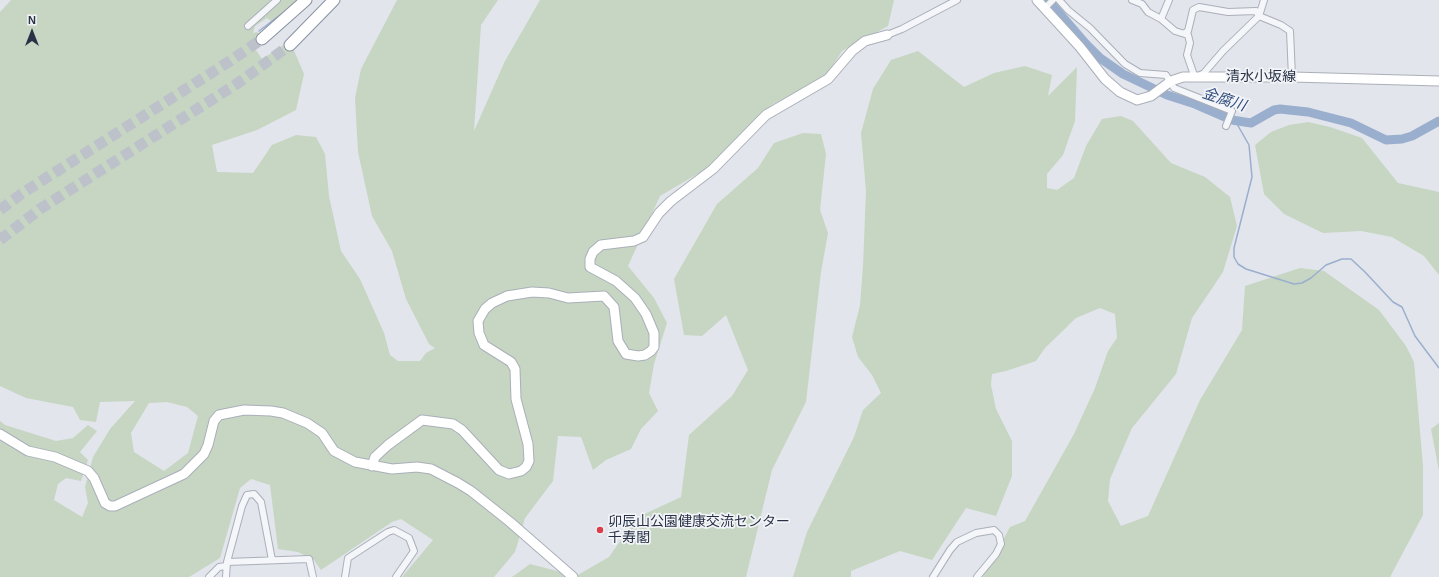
<!DOCTYPE html>
<html>
<head>
<meta charset="utf-8">
<style>
	body { margin:0 }
	#map { position:relative; width:1439px; height:577px; overflow:hidden; background:#e2e5eb; font-family:Arial,sans-serif }
	canvas { display:block }
	.north { position:absolute; left:12px; top:12px; width:40px; height:40px; -webkit-text-stroke:3px #f2f4f8; paint-order:stroke; rotate:0deg; font-size:11px; font-weight:700; line-height:16px; text-align:center; color:#283145 }
	.north::after { content:''; display:block; margin:auto; width:14px; height:18px; background:#283145; clip-path:polygon(50% 0,100% 100%,50% 72%,0 100%) }
</style>
</head>
<body>
<div id="map">
<canvas width="1439" height="577"></canvas>
<div class="north">N</div>
</div>
<script>
const ctx = document.querySelector('canvas').getContext('2d');
ctx.lineJoin = 'round';
function fill(path, color) {
  ctx.fillStyle = color;
  ctx.fill(path, 'evenodd');
}
function toPath(rows) {
  const path = new Path2D();
  for (const r of rows) {
    path.moveTo(r[0], r[1]);
    for (let i = 2; i < r.length; i += 2) path.lineTo(r[i], r[i + 1]);
  }
  return path;
}
function strokePath(path, color, width, dash) {
  ctx.strokeStyle = color;
  ctx.lineWidth = width;
  ctx.lineCap = dash ? 'butt' : 'round';
  ctx.setLineDash(dash || []);
  ctx.stroke(path);
}
function label(font, color, halo, rows, align = 'center') {
  ctx.font = font + ' Arial,"Noto Sans JP",sans-serif';
  ctx.lineWidth = 3.5;
  ctx.setLineDash([]);
  ctx.textBaseline = 'middle';
  ctx.strokeStyle = halo;
  ctx.fillStyle = color;
  for (const [text, x, y, turn = 0] of rows) {
    ctx.save();
    ctx.translate(x, y);
    ctx.rotate((+turn || 0) * Math.PI / 180);
    ctx.textAlign = isNaN(turn) ? turn : align;
    if (halo) ctx.strokeText(text, 0, 0);
    ctx.fillText(text, 0, 0);
    ctx.restore();
  }
}
fill(toPath([
	[11,0,275,0,250,25,281,0,297,0,272,22,267,18,255,26,253,33,257,32,259,34,252,44,262,59,290,41,304,74,296,110,257,130,212,145,217,172,253,173,272,145,296,135,316,137,325,154,329,196,341,251,360,279,384,333,390,355,398,361,420,361,426,353,435,348,429,344,406,299,392,251,372,216,358,152,355,98,361,69,397,0,498,0,481,25,474,131,505,61,540,0,894,0,888,26,842,51,825,78,773,104,716,163,660,196,628,266,654,298,667,323,654,364,649,393,658,411,641,429,631,449,606,460,593,470,581,437,558,436,553,481,525,518,515,552,494,577,402,577,433,540,401,519,392,522,321,570,314,560,298,552,278,549,270,485,251,479,240,488,220,558,189,577,0,577,0,421,5,425,56,441,73,438,88,425,97,431,80,452,88,460,81,481,66,478,58,484,54,500,82,517,88,503,85,487,93,457,110,429,135,401,100,402,96,422,80,420,73,407,26,398,0,386,0,12],
	[167,402,187,407,198,416,188,453,164,471,134,452,131,433,149,403],
	[918,51,964,87,994,73,1025,66,1052,75,1048,96,1077,67,1075,121,1063,155,1047,174,1047,188,1057,190,1074,178,1086,146,1102,119,1121,116,1133,121,1171,163,1205,177,1230,197,1237,226,1223,272,1192,318,1176,374,1132,428,1110,479,1108,501,1121,526,1148,516,1200,400,1242,330,1245,286,1300,268,1324,271,1379,310,1406,346,1414,362,1423,466,1423,515,1390,577,983,577,1010,527,1025,521,1074,434,1095,388,1108,351,1117,338,1115,314,1100,308,1076,318,1045,348,1036,361,1006,371,992,374,991,385,996,409,1012,441,1012,476,996,516,966,508,932,560,900,551,851,571,851,577,793,577,807,532,854,437,863,410,881,393,872,375,858,357,852,337,860,305,863,266,866,191,861,133,873,89,891,60],
	[1308,122,1330,127,1362,138,1398,183,1439,192,1439,275,1424,256,1392,237,1361,231,1323,233,1284,214,1264,194,1255,145,1271,132,1289,125],
	[803,133,821,134,826,154,820,210,828,233,821,272,806,402,772,470,746,577,512,577,530,564,576,576,609,557,636,518,681,497,689,435,732,396,748,370,726,315,702,336,684,335,674,279,717,204,758,168,774,143],
	[1439,423,1439,471,1431,429]
]), '#c6d6c2');
strokePath(toPath([
	[259,31,288,9],
	[1240,122,1237,124,1249,145,1252,177,1234,248,1234,257,1238,264,1246,269,1294,284,1302,283,1311,278,1326,265,1342,259,1351,259,1365,272,1393,302,1402,307,1415,336,1439,368]
]), '#9aafce', 1.5);
strokePath(toPath([
	[1048,0,1085,43,1100,58,1123,74,1167,95,1195,104,1232,120,1251,123,1274,110,1280,109,1308,112,1351,123,1386,140,1402,139,1412,136,1439,121]
]), '#9aafce', 9);
strokePath(toPath([
	[0,210,21,194,230,61,262,39],
	[0,240,40,209,238,83,290,45]
]), '#bdc1ca', 11, [11, 5.5]);
const street = toPath([
	[1059,0,1068,10,1090,28,1125,64,1140,73,1166,75,1174,88,1232,111,1226,126],
	[1132,0,1142,4,1148,12,1161,19,1175,31,1188,35,1190,43,1187,55,1195,78,1204,73,1223,51,1259,16,1264,0],
	[1041,6,1045,8,1053,0],
	[1161,19,1169,0],
	[248,26,277,0],
	[1185,33,1188,31,1193,10,1199,7,1228,12,1256,11,1259,16,1281,25,1290,31,1292,77],
	[887,35,902,29,957,0],
	[227,562,309,559,313,577],
	[209,577,219,567,226,566],
	[226,577,227,562,242,506,247,495,254,494,261,502,272,560],
	[345,577,348,558,388,532,394,530,409,538,414,551,396,577],
	[933,577,950,550,957,542,976,533,994,530,999,535,1001,544,996,554,977,577]
]);
const secondary = toPath([
	[1037,0,1080,47,1105,79,1120,92,1137,100,1151,96,1171,81,1183,77,1292,77,1439,81],
	[0,434,28,451,55,457,88,471,94,478,105,503,110,506,115,506,184,474,204,454,208,445,214,421,219,415,244,410,271,411,283,413,307,423,322,433,334,451,355,462,392,469,417,467,431,469,458,483,471,491,510,522,573,577],
	[372,466,375,457,388,445,422,420,453,424,462,430,499,470,509,474,521,471,526,467,529,461,528,444,516,399,515,369,511,362,484,345,479,333,478,321,485,309,492,303,507,296,532,292,549,293,568,298,604,296,614,307,618,341,626,354,638,356,645,355,651,351,654,347,654,333,646,314,635,298,616,281,590,267,590,259,593,252,601,245,634,241,643,237,659,213,671,201,713,169,766,115,828,79,852,51,865,41,887,35]
]);
const highway = toPath([
	[262,39,306,0],
	[290,45,334,0]
]);
strokePath(street, '#aaafb9', 8);
strokePath(secondary, '#aaafb9', 11);
strokePath(highway, '#8891a3', 13);
strokePath(street, '#f5f6f9', 6);
strokePath(secondary, '#fff', 9);
strokePath(highway, '#fff', 11);
for (const [x, y, r, color] of [
	[600,530,4,"#d93e4a"]
]) {
  const dot = new Path2D();
  dot.arc(x, y, r, 0, 2 * Math.PI);
  ctx.fillStyle = color;
  ctx.fill(dot);
  strokePath(dot, '#f2f4f8', 1.5);
}
label('14px', '#283145', '#f2f4f8', [
	["清水小坂線",1261,77]
]);
label('14px', '#283145', '#f2f4f8', [
	["卯辰山公園健康交流センター",608,522],
	["千寿閣",608,538]
], 'left');
label('italic 15px', '#2f4c7c', '#f2f4f8', [
	["金腐川",1224,100,18]
]);
</script>
</body>
</html>
